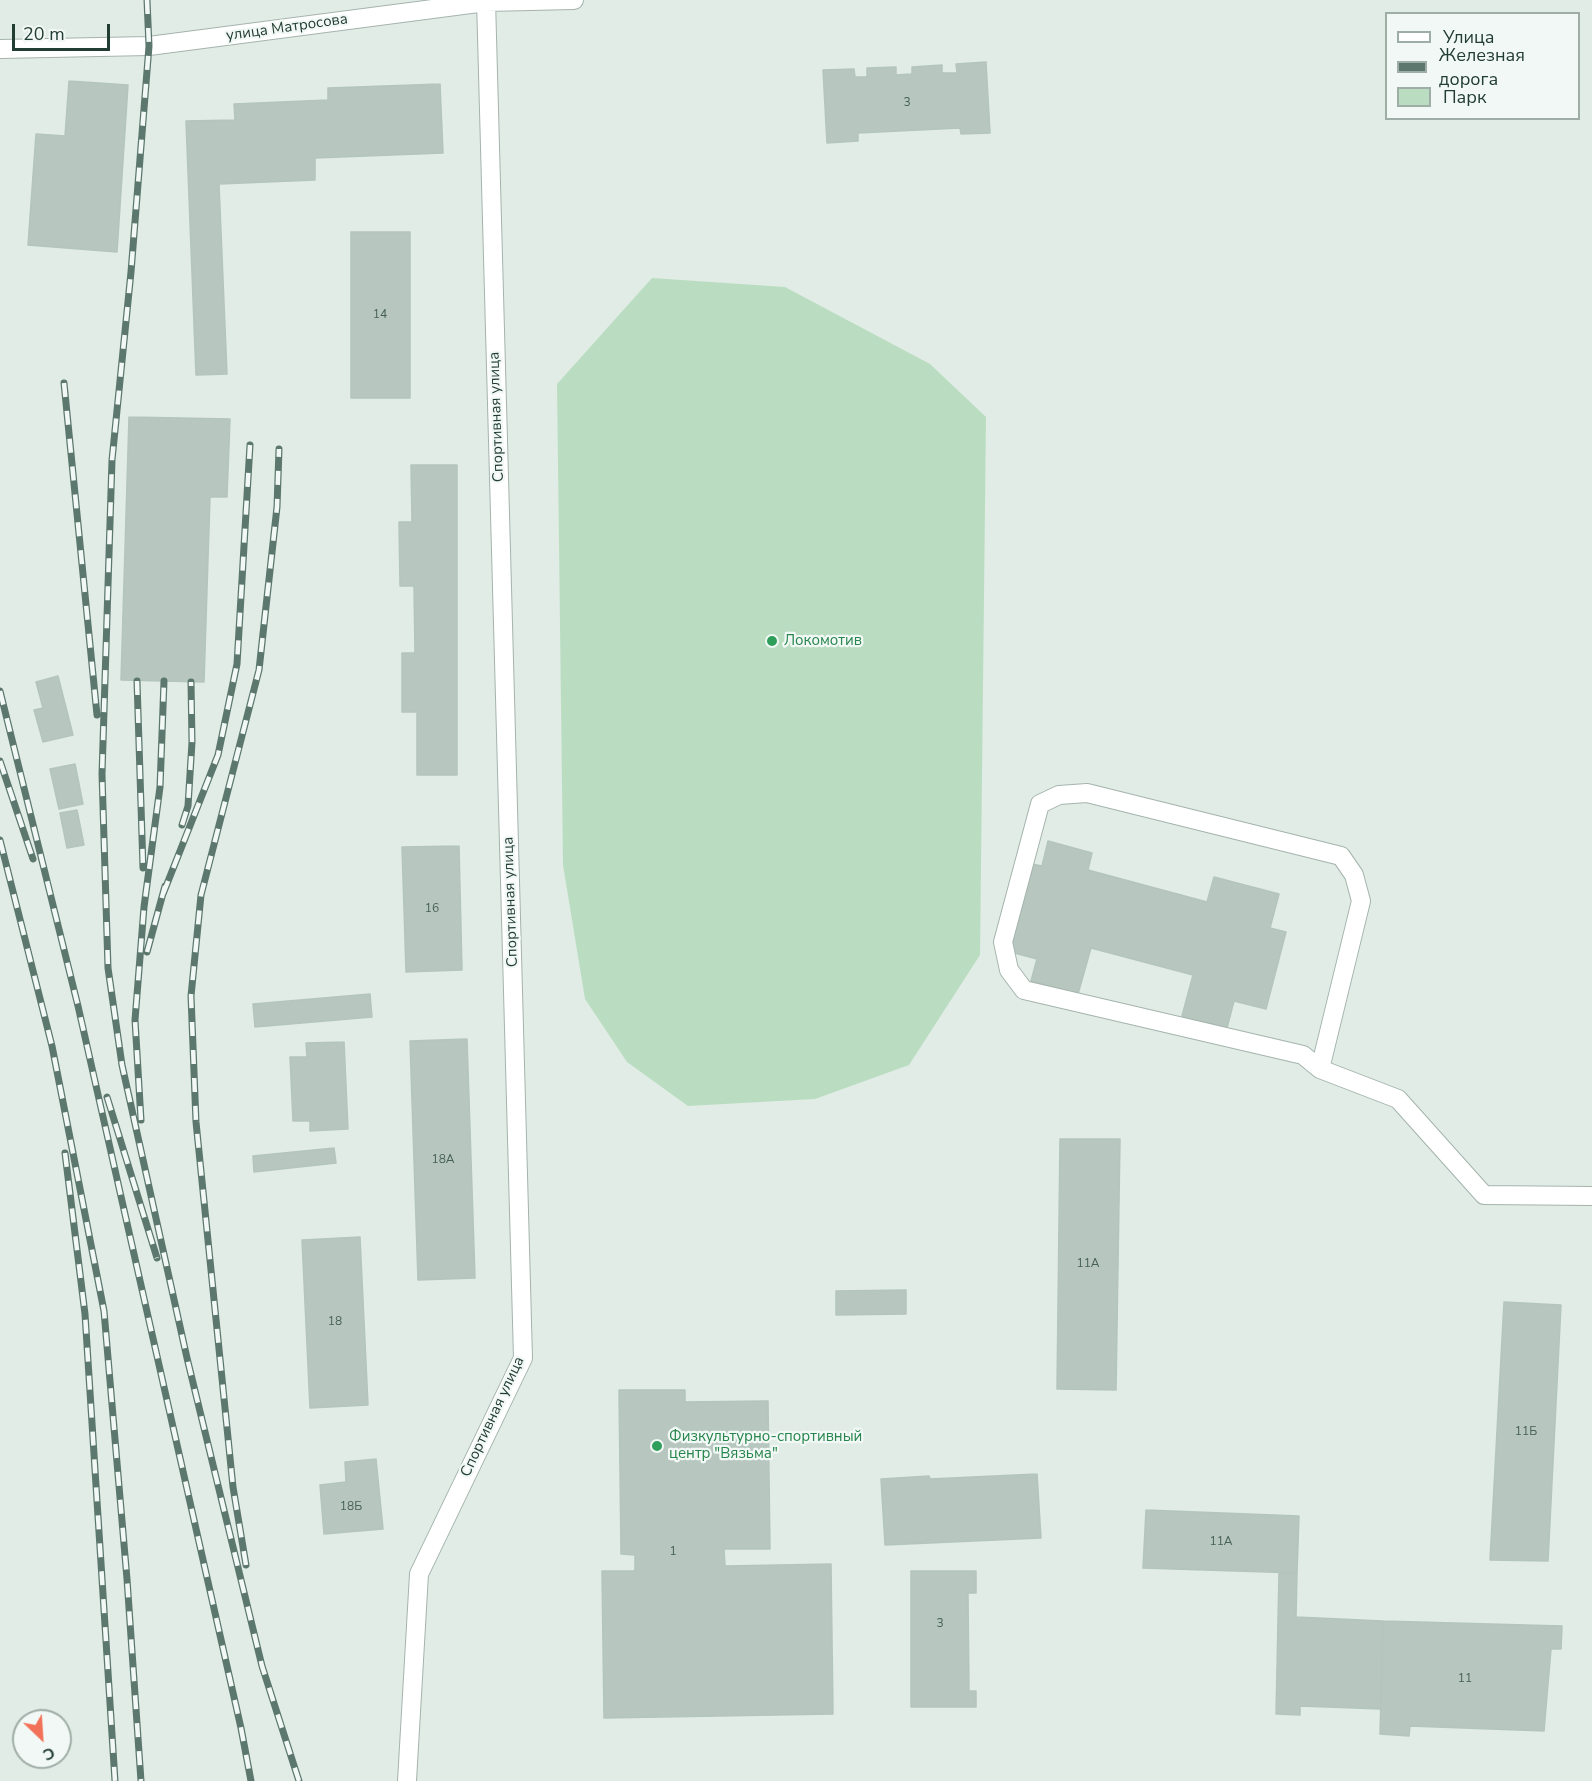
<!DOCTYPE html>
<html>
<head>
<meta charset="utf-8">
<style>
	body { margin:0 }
	#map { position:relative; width:1592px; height:1781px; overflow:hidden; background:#e1ece6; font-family:"Nunito Sans",sans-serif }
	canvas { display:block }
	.legend { position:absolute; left:1385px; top:12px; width:195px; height:108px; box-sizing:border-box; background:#f2f8f5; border:2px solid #9fada7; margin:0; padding:8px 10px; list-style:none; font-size:18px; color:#223d33 }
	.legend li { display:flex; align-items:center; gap:12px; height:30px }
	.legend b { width:30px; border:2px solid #9fada7 }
	.north { position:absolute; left:12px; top:1709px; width:60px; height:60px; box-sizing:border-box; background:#f2f8f5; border:2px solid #9fada7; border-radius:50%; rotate:155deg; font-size:16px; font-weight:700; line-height:24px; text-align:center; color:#223d33 }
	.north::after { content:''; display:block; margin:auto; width:21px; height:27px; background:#f27259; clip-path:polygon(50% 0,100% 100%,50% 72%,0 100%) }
	.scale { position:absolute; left:12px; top:24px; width:98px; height:27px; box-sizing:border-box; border:3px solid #223d33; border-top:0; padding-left:8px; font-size:18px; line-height:21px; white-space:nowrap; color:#223d33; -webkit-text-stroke:4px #f2f8f5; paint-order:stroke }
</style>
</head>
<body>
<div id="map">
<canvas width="1592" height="1781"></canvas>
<ul class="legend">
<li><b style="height:8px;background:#fff"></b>Улица</li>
<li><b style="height:8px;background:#5c786e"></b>Железная дорога</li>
<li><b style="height:16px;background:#baddc1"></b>Парк</li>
</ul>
<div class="north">С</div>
<div class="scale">20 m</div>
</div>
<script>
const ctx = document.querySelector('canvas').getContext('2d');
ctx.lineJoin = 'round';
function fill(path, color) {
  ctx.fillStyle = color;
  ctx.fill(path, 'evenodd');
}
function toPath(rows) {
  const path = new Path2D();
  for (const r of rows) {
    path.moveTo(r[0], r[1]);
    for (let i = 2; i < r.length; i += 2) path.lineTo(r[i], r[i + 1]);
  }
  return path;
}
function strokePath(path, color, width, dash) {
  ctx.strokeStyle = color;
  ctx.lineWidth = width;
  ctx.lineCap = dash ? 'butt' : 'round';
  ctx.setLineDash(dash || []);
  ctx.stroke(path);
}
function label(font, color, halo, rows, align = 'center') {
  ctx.font = font + ' "Nunito Sans",sans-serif';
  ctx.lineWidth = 4.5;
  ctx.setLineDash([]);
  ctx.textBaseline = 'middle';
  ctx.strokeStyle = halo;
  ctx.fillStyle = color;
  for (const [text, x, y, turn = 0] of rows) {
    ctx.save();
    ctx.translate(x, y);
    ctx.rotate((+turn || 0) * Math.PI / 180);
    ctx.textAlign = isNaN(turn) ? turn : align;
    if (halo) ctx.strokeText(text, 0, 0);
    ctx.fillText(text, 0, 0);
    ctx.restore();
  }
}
fill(toPath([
	[652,278,785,287,930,364,986,417,980,955,909,1065,815,1099,688,1106,627,1062,585,999,563,865,557,384]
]), '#baddc1');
const building = toPath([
	[986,62,990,133,961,134,960,128,858,133,858,141,827,143,823,70,854,69,855,77,867,77,867,68,896,67,896,75,912,74,912,67,942,65,942,73,957,73,956,64,986,62],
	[69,81,128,85,117,252,28,245,36,134,65,136,69,81],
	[440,84,443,153,315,158,315,180,219,184,227,374,196,375,186,121,235,120,234,104,328,100,328,88,440,84],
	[351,232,410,232,410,398,351,398,351,232],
	[129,417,230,419,227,497,210,497,204,682,121,680,129,417],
	[411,465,457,465,457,775,417,775,417,712,402,712,402,653,415,653,414,586,400,586,399,522,412,522,411,465],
	[58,676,73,735,43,742,34,710,43,708,36,682,58,676],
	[75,764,83,804,59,809,50,769,75,764],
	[77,810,84,845,67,848,60,813,77,810],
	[1048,841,1092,853,1088,870,1207,902,1214,877,1279,894,1270,928,1286,932,1266,1009,1234,1001,1227,1028,1182,1016,1193,975,1091,948,1078,994,1031,981,1037,959,1003,950,1026,863,1042,866,1048,841],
	[459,846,462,970,406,972,402,847,459,846],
	[370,994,372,1017,255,1027,253,1004,370,994],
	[467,1039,475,1278,418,1280,410,1041,467,1039],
	[344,1042,348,1129,310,1131,310,1121,293,1121,290,1057,307,1057,306,1043,344,1042],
	[1060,1139,1120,1139,1116,1390,1057,1389,1060,1139],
	[334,1148,336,1163,254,1172,253,1156,334,1148],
	[360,1237,368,1405,310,1408,302,1240,360,1237],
	[906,1290,906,1314,836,1315,836,1291,906,1290],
	[1504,1302,1561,1305,1548,1561,1490,1560,1504,1302],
	[619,1390,685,1390,685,1402,768,1401,770,1549,724,1549,725,1566,831,1564,833,1714,604,1718,602,1571,635,1571,635,1555,621,1554,619,1390],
	[376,1459,383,1529,324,1534,320,1485,346,1482,345,1462,376,1459],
	[1037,1474,1041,1538,885,1545,881,1479,929,1476,930,1479,1037,1474],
	[1146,1510,1299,1516,1297,1573,1143,1568,1146,1510],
	[911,1571,976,1571,976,1593,968,1593,969,1691,976,1691,976,1707,911,1707,911,1571],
	[1279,1573,1297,1573,1296,1617,1383,1621,1381,1709,1300,1706,1300,1715,1276,1714,1279,1573],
	[1383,1621,1562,1626,1561,1649,1551,1649,1544,1731,1410,1726,1409,1736,1380,1734,1383,1621]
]);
fill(building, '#b7c7bf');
strokePath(building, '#b4c5bd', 1.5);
const minor = toPath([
	[0,49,149,46,486,2,574,0],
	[1320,1069,1361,901,1354,875,1341,856,1087,793,1059,795,1040,804,1003,942,1009,970,1024,990,1303,1055,1320,1069,1398,1099,1484,1195,1592,1196],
	[407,1781,419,1574,523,1358,486,0]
]);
strokePath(minor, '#a4b4ad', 20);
strokePath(minor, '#fff', 18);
const rail = toPath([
	[147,0,149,46,131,272,112,460,102,774,108,968,122,1065,187,1358,262,1666,299,1781],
	[64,383,97,715],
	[137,681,143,868],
	[0,691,78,1006,241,1728,251,1781],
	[0,761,33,859],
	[182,825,188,806,192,742,191,682],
	[0,840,52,1046,104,1311,127,1579,141,1781],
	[163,894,218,755,237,664,250,445],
	[147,952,165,886],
	[107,1097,157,1258],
	[141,1120,135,1020,144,907,160,787,164,681],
	[65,1153,85,1314,115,1781],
	[246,1565,233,1487,196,1122,191,996,201,895,259,670,277,507,279,449]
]);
strokePath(rail, '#5c786e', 7);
strokePath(rail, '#f2f8f5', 4.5, [14]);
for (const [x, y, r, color] of [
	[772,641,6,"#2e9e5b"],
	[657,1446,6,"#2e9e5b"]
]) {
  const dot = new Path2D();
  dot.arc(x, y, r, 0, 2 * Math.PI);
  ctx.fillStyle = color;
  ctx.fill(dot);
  strokePath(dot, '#f2f8f5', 2);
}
label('12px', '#476056', null, [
	["3",907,103],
	["14",380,315],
	["16",432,909],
	["18А",443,1160],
	["11А",1088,1264],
	["18",335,1322],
	["11Б",1526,1432],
	["18Б",351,1507],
	["11А",1221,1542],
	["1",673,1552],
	["3",940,1624],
	["11",1465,1679]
]);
label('15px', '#223d33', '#f2f8f5', [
	["улица Матросова",287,28,-8],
	["Спортивная улица",497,417,-92],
	["Спортивная улица",511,902,-92],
	["Спортивная улица",493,1417,-65]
]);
label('15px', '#27864d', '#f2f8f5', [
	["Локомотив",784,641],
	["Физкультурно-спортивный",669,1437],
	["центр \"Вязьма\"",669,1454]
], 'left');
</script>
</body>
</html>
